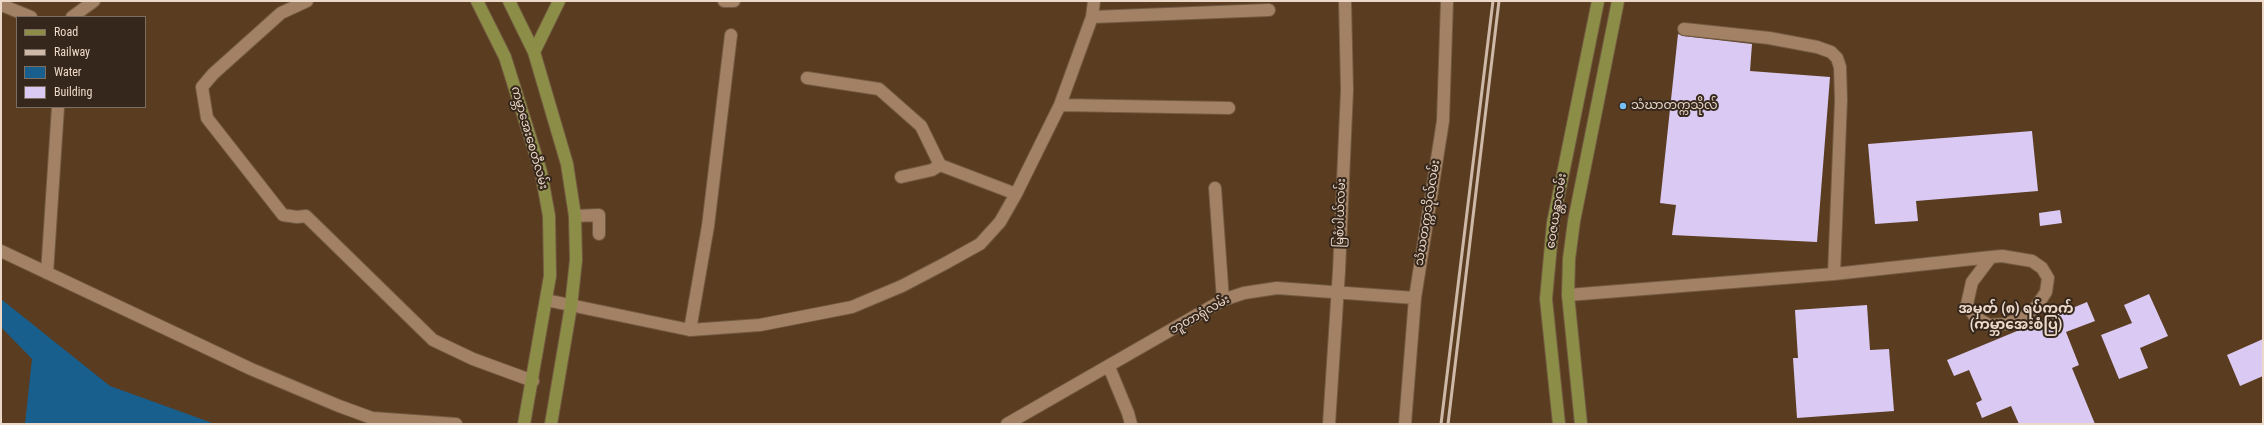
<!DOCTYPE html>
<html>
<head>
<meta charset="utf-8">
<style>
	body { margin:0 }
	#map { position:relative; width:2264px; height:425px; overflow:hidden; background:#5a3c20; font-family:"Roboto Condensed",sans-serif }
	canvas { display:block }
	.frame { position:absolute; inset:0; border:2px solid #ecd9ca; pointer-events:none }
	.legend { position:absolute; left:16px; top:16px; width:130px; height:92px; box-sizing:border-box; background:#35271b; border:1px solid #7e6e61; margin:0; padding:5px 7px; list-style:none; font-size:12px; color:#ecd9ca }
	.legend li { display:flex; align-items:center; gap:8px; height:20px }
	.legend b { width:20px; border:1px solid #7e6e61 }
</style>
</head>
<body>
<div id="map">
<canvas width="2264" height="425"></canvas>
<div class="frame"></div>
<ul class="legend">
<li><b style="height:5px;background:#8c8e48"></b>Road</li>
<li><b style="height:5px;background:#ceb8a7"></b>Railway</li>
<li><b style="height:11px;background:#195f8d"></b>Water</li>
<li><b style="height:11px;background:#dacaf3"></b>Building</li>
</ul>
</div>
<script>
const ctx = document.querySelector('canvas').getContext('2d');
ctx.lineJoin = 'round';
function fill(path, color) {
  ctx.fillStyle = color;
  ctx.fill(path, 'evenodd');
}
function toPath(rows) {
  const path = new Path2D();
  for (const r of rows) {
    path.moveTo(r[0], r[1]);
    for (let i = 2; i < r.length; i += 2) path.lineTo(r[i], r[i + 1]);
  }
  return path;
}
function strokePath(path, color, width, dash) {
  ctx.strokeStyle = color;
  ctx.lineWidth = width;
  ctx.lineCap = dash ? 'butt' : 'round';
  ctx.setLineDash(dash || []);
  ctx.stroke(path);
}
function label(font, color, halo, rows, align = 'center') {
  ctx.font = font + ' "Roboto Condensed","Noto Sans Myanmar",sans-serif';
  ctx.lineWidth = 4;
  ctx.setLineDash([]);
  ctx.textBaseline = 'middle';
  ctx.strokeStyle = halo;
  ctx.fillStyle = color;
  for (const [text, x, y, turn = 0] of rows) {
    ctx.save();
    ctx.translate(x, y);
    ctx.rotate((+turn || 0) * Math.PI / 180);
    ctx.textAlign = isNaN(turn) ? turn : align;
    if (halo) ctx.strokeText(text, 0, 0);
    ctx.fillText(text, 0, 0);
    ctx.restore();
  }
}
fill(toPath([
	[1,299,110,386,215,424,25,424,32,359,1,327]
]), '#195f8d');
fill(toPath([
	[1678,34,1683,36,1752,44,1750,71,1830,77,1817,242,1672,235,1676,205,1660,203],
	[2032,131,2038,191,1916,201,1918,221,1875,224,1868,144],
	[2060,210,2062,223,2040,226,2039,213],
	[2149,294,2168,336,2140,348,2148,368,2119,379,2101,335,2132,323,2124,305],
	[2087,302,2095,321,2066,332,2079,365,2072,368,2095,424,2019,424,2011,406,1982,418,1976,403,1982,400,1969,370,1954,376,1947,360],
	[1867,305,1870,350,1889,349,1894,411,1797,418,1793,358,1798,358,1795,310],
	[2263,339,2263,376,2240,386,2227,355]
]), '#dacaf3');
const minor = toPath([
	[307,1,281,13,213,74,202,87,207,118,283,215,297,217,306,216,433,340,473,359,533,381],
	[724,1,734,1],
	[1,3,4,6,31,17],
	[72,17,94,1],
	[1092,17,1269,10],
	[1684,29,1769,38,1817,47,1831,52,1837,58,1840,67,1841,100,1834,274],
	[807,78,879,89,921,126,940,165,1016,194],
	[1060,105,1229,108],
	[901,177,932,170,940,165],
	[1215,188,1223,300],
	[575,216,599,215,599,234],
	[1,251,251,369,339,406,372,418,456,424],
	[47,273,58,107],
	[1568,295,1834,274,1991,257,2002,256,2032,261,2042,268,2048,278,2046,292,2036,307,2024,317,2006,324,1989,325,1975,317,1967,304,1972,282,1991,257],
	[546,300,690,330,760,325,852,307,902,286,944,264,980,244,1000,222,1016,194,1060,105,1092,17,1094,1],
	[690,330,708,226,731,35],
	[1109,367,1128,413,1131,424],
	[1007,424,1223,300,1244,293,1277,288,1415,298],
	[1329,424,1339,271,1347,90,1345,1],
	[1405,424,1415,298,1443,121,1447,1]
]);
const major = toPath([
	[477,1,505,57,541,172,549,216,550,276,524,424],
	[509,1,534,52,567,164,575,216,576,260,571,306,551,424],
	[534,52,559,1],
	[1559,424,1546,299,1553,223,1598,1],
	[1581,424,1568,295,1569,259,1574,221,1618,1]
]);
strokePath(minor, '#725a40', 14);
strokePath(major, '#725a40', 14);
strokePath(minor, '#a38164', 12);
strokePath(major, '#8c8e48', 12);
strokePath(toPath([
	[1441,424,1493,1],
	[1448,424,1499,1]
]), '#ceb8a7', 3);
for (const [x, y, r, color] of [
	[1623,106,4,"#77bff7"]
]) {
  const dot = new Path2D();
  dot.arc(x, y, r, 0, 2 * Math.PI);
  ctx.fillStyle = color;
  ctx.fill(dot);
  strokePath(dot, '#35271b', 1.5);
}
label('12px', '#ecd9ca', '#35271b', [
	["သံဃာတက္ကသိုလ်",1631,106]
], 'left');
label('12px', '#ecd9ca', '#35271b', [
	["ကမ္ဘာအေးစေတီလမ်း",529,138,74],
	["ဝေဇယန္တာလမ်း",1557,211,-81],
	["မြစံပါယ်လမ်း",1341,213,-88],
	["သံဃတက္ကသိုလ်လမ်း",1428,213,-81],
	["ဘူတာရုံလမ်း",1200,315,-29]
]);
label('bold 14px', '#ecd9ca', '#35271b', [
	["အမှတ် (၈) ရပ်ကွက်",2016,309],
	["(ကမ္ဘာအေးစံပြ)",2016,325]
]);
</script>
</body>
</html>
